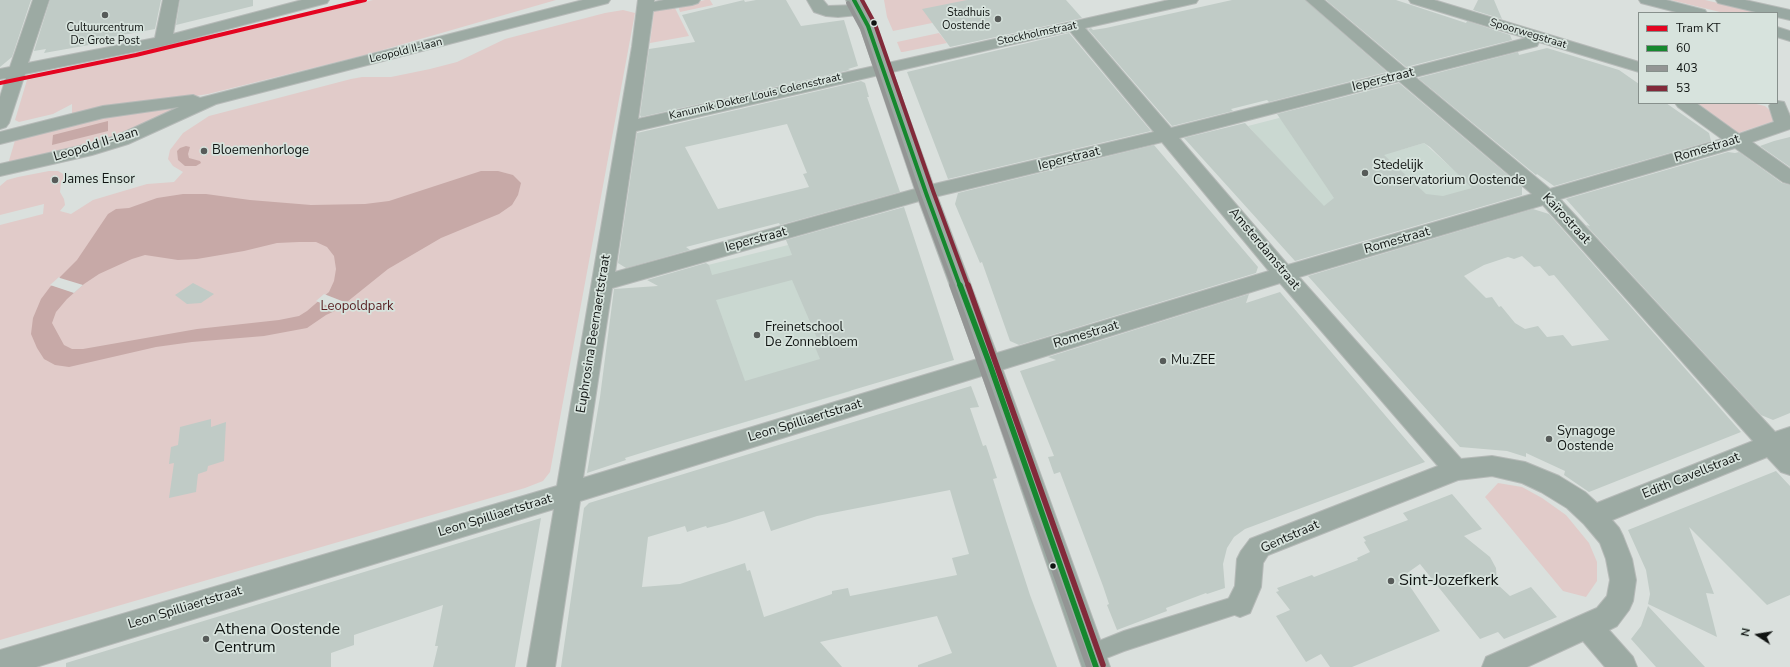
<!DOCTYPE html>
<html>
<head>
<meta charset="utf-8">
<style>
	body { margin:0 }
	#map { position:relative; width:1790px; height:667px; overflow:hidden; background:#dae0dd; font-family:"Nunito Sans",sans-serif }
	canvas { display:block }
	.legend { position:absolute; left:1638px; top:12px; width:140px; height:92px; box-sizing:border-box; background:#d7e3dd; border:1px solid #87908c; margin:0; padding:5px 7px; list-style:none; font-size:12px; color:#101412 }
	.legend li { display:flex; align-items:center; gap:8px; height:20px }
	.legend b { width:20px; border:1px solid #87908c }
	.north { position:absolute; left:1738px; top:615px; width:40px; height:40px; -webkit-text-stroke:3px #d7e3dd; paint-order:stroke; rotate:282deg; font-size:11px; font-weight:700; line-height:16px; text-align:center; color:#101412 }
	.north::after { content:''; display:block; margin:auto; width:14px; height:18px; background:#101412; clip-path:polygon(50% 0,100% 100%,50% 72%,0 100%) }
</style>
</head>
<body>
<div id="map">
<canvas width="1790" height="667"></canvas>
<ul class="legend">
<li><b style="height:5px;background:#e40521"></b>Tram KT</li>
<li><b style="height:5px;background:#15882e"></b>60</li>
<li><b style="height:5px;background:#939594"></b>403</li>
<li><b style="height:5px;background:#822a3a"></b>53</li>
</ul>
<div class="north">N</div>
</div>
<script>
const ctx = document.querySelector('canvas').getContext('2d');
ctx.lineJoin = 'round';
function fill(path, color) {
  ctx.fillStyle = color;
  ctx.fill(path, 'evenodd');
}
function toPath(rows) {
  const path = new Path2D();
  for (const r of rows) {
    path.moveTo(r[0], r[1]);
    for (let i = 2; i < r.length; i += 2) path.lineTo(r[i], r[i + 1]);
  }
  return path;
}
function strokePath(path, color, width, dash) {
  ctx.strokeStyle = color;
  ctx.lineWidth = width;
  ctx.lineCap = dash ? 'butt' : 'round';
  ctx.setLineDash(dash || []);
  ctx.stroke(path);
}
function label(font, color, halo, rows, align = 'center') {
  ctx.font = font + ' "Nunito Sans",sans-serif';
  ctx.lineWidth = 3.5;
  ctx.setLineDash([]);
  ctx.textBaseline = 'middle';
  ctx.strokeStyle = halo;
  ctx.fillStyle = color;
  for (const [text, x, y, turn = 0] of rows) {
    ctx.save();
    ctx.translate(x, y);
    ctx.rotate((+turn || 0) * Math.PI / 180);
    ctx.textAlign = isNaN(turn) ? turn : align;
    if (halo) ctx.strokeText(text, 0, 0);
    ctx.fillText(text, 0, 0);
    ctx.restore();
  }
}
fill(toPath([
	[1279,118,1400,150,1424,143,1488,201,1354,241,1248,126],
	[788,245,851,391,715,431,704,391,708,265]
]), '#cad8d1');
fill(toPath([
	[373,0,556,0,365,55,208,94,72,116,72,104,53,114,19,122,15,120,27,80,163,50],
	[705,0,710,0,713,5,680,12,678,6],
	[884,0,967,0,932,23,893,31,887,17],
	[1671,0,1705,0,1761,13,1724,13],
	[674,6,689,36,650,43,654,11],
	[623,10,635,13,550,472,543,481,525,488,0,640,0,225,43,214,44,204,0,215,0,186,7,180,18,177,49,171,58,171,65,175,61,183,60,192,64,199,65,205,60,211,71,214,93,200,147,184,174,182,183,172,173,166,168,159,170,150,183,133,209,116,351,79,362,77,391,77,430,69,457,62,505,39,605,13],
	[939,33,947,43,903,52,901,52,897,42],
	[1690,103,1752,103,1765,106,1774,114,1774,121,1735,134],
	[169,108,173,108,173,110,118,138,8,164,16,137,101,115],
	[1498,483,1522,487,1542,498,1566,515,1589,543,1597,562,1597,581,1586,597,1563,591,1485,497]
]), '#e1cbc9');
fill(toPath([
	[108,121,108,131,52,145,53,135],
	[186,146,190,147,188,154,189,158,200,161,201,163,196,166,185,166,178,160,177,151,180,148],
	[481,171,498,171,513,175,521,183,518,195,512,205,499,214,441,238,388,269,337,310,326,315,307,328,264,336,192,342,156,347,69,367,55,365,44,359,37,348,31,334,33,318,41,299,50,287,77,260,108,214,116,209,129,208,157,198,183,194,206,194,250,200,311,205,365,204,389,201],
	[299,242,316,242,327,247,334,256,336,269,334,281,329,292,307,311,299,316,279,320,197,329,83,349,72,349,64,345,52,323,56,312,67,299,84,284,99,274,132,259,145,255,178,260,197,259,244,251,277,243]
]), '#c7a9a7');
fill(toPath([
	[59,277,60,278,83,285,74,293,50,285],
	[324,294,347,303,348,303,340,311,316,301]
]), '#dae0dd');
fill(toPath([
	[0,0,31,0,12,57,0,67],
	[50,0,161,0,155,29,107,38,106,42,44,53,46,49,34,51],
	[180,0,253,0,253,6,176,25],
	[744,0,745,2,756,0,786,0,801,26,844,20,858,66,848,69,850,70,641,117,640,115,649,49,695,42,682,15],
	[967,0,1066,0,1082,18,950,47,922,9],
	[1232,0,1305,0,1387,72,1269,102,1267,100,1231,109,1233,111,1172,126,1088,29,1091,28,1093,30,1106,28],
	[1326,0,1396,0,1466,23,1467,21,1510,35,1512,40,1406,67],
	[1478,0,1494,0,1502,19,1473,10],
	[1069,33,1151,131,948,179,907,72],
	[1547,48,1619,70,1639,84,1639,103,1666,103,1709,133,1711,141,1554,186,1537,174,1536,175,1418,78,1518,52,1519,55],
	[861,81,865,83,869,97,867,97,900,192,780,225,779,223,686,247,690,250,626,268,618,263,637,133],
	[787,124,807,173,803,174,809,187,718,209,685,147],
	[1399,83,1522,187,1522,195,1295,261,1184,138,1245,123,1324,206,1334,198,1277,114],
	[1424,143,1430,147,1472,188,1443,196,1426,194,1384,155],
	[1790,137,1790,167,1760,146,1774,141],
	[1154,145,1258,267,1256,273,1019,345,1010,341,982,262,980,263,955,204,958,193],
	[1728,152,1735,153,1739,152,1782,183,1790,185,1790,413,1773,420,1761,415,1586,225,1590,226,1566,199],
	[904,207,954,360,667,445,625,458,626,460,587,473,600,397,614,289,658,286,647,280,706,263,709,265,712,275,792,255,786,240],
	[792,280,820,345,815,347,820,359,745,381,716,300],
	[1533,209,1549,214,1741,432,1589,492,1564,475,1565,471,1526,453,1526,457,1507,451,1460,447,1308,276],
	[1522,256,1534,267,1540,266,1549,276,1554,275,1609,340,1572,346,1563,335,1547,337,1538,326,1525,329,1515,323,1501,306,1499,307,1492,297,1486,298,1464,276,1484,265,1508,257,1514,259],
	[193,283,214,294,201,303,187,304,175,295],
	[1280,292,1425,462,1245,529,1234,537,1227,548,1223,564,1225,588,1207,594,1206,593,1166,608,1167,611,1117,630,1107,605,1109,604,1103,586,1060,472,1054,474,1048,457,1054,456,1020,371,1056,360,1048,357,1249,294,1246,303],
	[971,386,979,407,970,408,983,446,986,445,997,478,993,479,1006,521,1030,595,1057,667,918,667,918,665,952,653,937,616,820,642,842,667,561,667,584,508,589,503],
	[950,490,969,554,952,558,957,575,850,596,848,588,832,591,832,594,764,617,750,570,747,571,745,563,680,584,642,587,648,537,685,526,687,532,706,526,707,528,726,523,764,511,771,531,817,516],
	[211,419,211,427,226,422,224,461,208,466,207,471,198,474,196,492,169,498,174,463,169,464,171,447,178,445,180,427],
	[1776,471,1790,486,1790,595,1767,605,1689,527,1714,594,1706,593,1717,637,1648,604,1650,594,1646,570,1628,530],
	[1452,494,1482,529,1464,536,1490,557,1496,568,1497,584,1510,596,1531,587,1557,617,1504,639,1498,632,1480,639,1420,564,1403,576,1440,631,1352,667,1330,667,1321,654,1306,662,1276,616,1290,610,1276,592,1279,591,1277,588,1312,575,1314,577,1358,560,1357,558,1370,552,1364,542,1366,541,1363,537,1408,520,1403,513],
	[541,518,515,667,433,667,438,646,435,646,443,605,354,635,354,645,331,653,331,667,66,667,66,663],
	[1648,606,1705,667,1656,667,1631,639,1641,626]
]), '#c0cbc6');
const pedestrian = toPath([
	[1240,595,1247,597,1250,604,1247,611,1240,613,1124,651,1091,664,1084,661,1081,654,1084,647,1124,631,1240,595]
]);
const minor = toPath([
	[33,0,49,0,28,63,155,38,163,0,179,0,173,34,302,0,329,0,327,3,163,46,25,74,9,123,6,127,0,129,0,97,6,78,0,79,0,69,10,67,33,0],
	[638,0,654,0,654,2,664,0,700,0,698,3,692,5,653,11,638,119,1169,0,1198,0,1196,3,1085,28,1171,128,1390,73,1306,0,1324,0,1406,69,1526,38,1411,3,1409,0,1434,0,1639,62,1639,72,1539,42,1537,46,1415,77,1550,189,1722,139,1678,107,1675,103,1696,103,1739,134,1774,122,1769,106,1771,103,1777,103,1778,101,1784,102,1790,116,1790,129,1752,142,1790,169,1790,184,1783,182,1735,148,1560,199,1775,432,1790,427,1790,475,1781,472,1767,457,1612,520,1619,528,1623,536,1632,559,1636,580,1633,601,1629,610,1617,626,1609,630,1633,657,1637,667,1605,667,1583,641,1527,667,1482,667,1486,657,1597,608,1607,596,1610,580,1606,559,1600,543,1584,524,1567,508,1541,492,1522,483,1492,476,1458,480,1268,555,1263,563,1261,587,1250,613,1240,617,1230,613,1226,604,1235,586,1237,559,1241,551,1250,539,1438,466,1280,283,580,501,555,667,527,667,554,509,36,667,0,667,0,650,557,486,632,47,638,0],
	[1070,31,1154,132,926,186,615,272,636,131,1070,31],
	[1399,81,1532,194,1288,265,1179,138,1399,81],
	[1162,142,1269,271,583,478,612,288,926,199,1162,142],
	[1543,205,1753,441,1597,503,1585,492,1559,476,1525,462,1492,456,1461,459,1299,277,1543,205],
	[807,0,823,0,828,6,858,5,864,7,866,10,864,13,858,15,838,17,826,16,814,12,807,0]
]);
const tertiary = toPath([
	[583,0,610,0,608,3,216,104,128,144,92,155,0,176,0,164,89,144,116,136,179,107,103,118,0,144,0,132,103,106,193,95,200,98,583,0],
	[846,0,862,0,876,26,936,193,1001,365,1110,667,1082,667,979,365,916,193,860,26,846,0]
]);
const secondary = toPath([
	[1639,0,1666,0,1705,10,1707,13,1680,13,1641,3,1639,0],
	[1716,0,1745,0,1790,10,1790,20,1777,17,1777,13,1760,13,1718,3,1716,0],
	[1777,27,1790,31,1790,41,1777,37,1777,27]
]);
strokePath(pedestrian, '#b6bab8', 2);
strokePath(minor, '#b6bab8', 2);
strokePath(tertiary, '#b6bab8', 2);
strokePath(secondary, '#b6bab8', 2);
fill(pedestrian, '#9caaa3');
fill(minor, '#9caaa3');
fill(tertiary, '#9caaa3');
fill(secondary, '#99a8a2');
strokePath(toPath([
	[854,0,868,26,926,193,960,286]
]), '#15882e', 4);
strokePath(toPath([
	[960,285,990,365,1096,667]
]), '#15882e', 5.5);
strokePath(toPath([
	[848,3,862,29,919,195,953,286]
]), '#939594', 4);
strokePath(toPath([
	[952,285,1089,667]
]), '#939594', 5.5);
strokePath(toPath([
	[862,0,875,24,933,191,968,286]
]), '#822a3a', 4);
strokePath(toPath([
	[968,285,1103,665]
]), '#822a3a', 5.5);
strokePath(toPath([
	[0,83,136,55,365,0]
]), '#e40521', 4);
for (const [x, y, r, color] of [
	[105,15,4,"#575b59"],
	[998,19,4,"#575b59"],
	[874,23,3.5,"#101412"],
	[204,151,4,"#575b59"],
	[1365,173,4,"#575b59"],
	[55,180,4,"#575b59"],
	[757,335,4,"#575b59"],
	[1163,361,4,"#575b59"],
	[1549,439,4,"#575b59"],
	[1053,566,3.5,"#101412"],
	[1391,581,4,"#575b59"],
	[206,639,4,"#575b59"]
]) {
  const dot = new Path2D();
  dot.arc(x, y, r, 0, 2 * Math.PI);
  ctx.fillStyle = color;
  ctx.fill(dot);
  strokePath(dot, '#d7e3dd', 1.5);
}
label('11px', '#101412', '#d7e3dd', [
	["Stadhuis",990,13],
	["Oostende",990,26],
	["Cultuurcentrum",105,28,"center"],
	["De Grote Post",105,41,"center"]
], 'right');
label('11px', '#101412', '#d7e3dd', [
	["Stockholmstraat",1037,34,-12],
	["Spoorwegstraat",1528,34,17],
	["Leopold II-laan",406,51,-14],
	["Kanunnik Dokter Louis Colensstraat",755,97,-13]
]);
label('13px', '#101412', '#d7e3dd', [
	["Ieperstraat",1383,80,-14],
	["Leopold II-laan",96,145,-17],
	["Romestraat",1707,149,-17],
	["Ieperstraat",1069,159,-14],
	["Kaïrostraat",1566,219,47],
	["Ieperstraat",756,240,-15],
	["Romestraat",1397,241,-16],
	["Amsterdamstraat",1264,249,50],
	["Euphrosina Beernaertstraat",594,334,-81],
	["Romestraat",1086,335,-17],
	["Leon Spilliaertstraat",805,421,-17],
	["Edith Cavellstraat",1691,476,-22],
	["Leon Spilliaertstraat",495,516,-17],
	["Gentstraat",1290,537,-24],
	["Leon Spilliaertstraat",185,608,-17]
]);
label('13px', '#101412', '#d7e3dd', [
	["Bloemenhorloge",212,151],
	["Stedelijk",1373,166],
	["Conservatorium Oostende",1373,181],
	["James Ensor",63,180],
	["Freinetschool",765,328],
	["De Zonnebloem",765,343],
	["Mu.ZEE",1171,361],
	["Synagoge",1557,432],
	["Oostende",1557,447]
], 'left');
label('13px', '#581f21', '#d7e3dd', [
	["Leopoldpark",357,307]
]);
label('16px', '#101412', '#d7e3dd', [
	["Sint-Jozefkerk",1399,581],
	["Athena Oostende",214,630],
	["Centrum",214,648]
], 'left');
</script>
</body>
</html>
